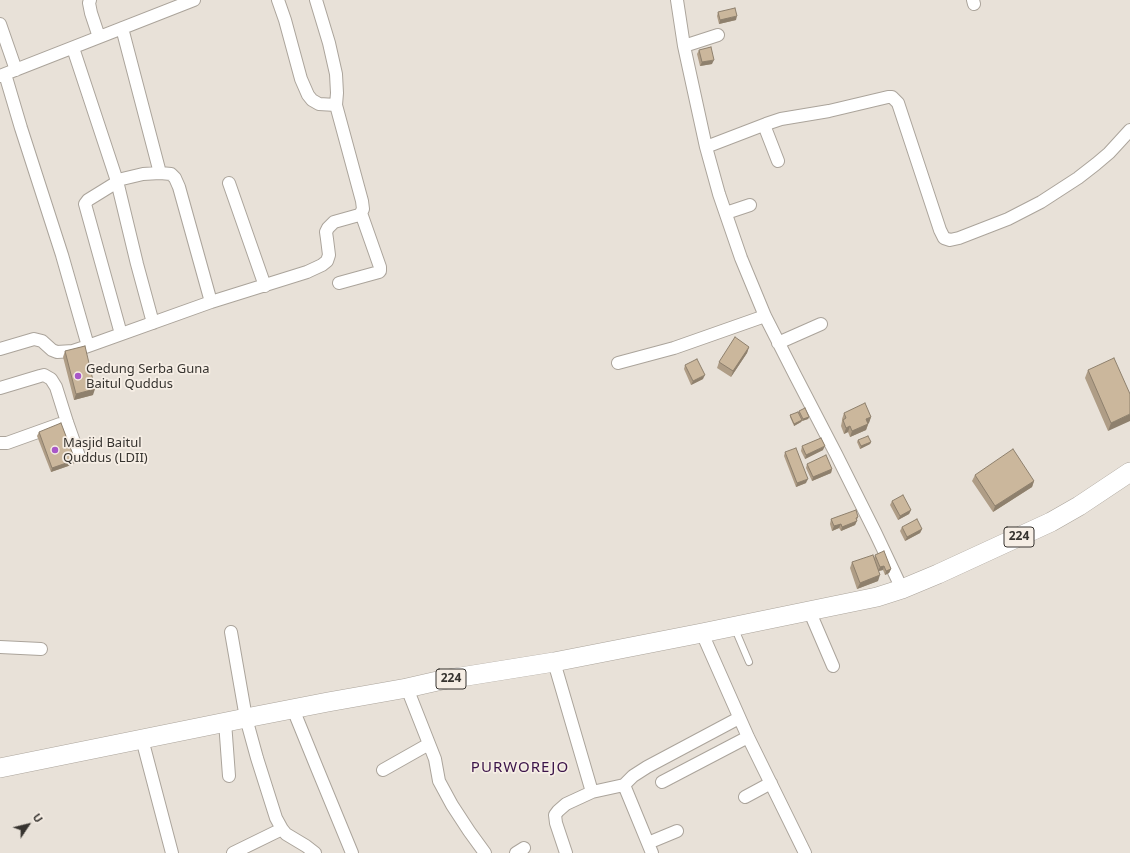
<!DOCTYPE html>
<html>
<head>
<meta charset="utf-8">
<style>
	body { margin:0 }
	#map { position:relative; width:1130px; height:853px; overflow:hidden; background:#e8e1d8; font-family:"Noto Sans",sans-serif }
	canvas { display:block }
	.north { position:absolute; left:8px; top:805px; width:40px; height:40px; -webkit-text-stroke:3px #f6eee5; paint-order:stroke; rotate:55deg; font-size:11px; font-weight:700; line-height:16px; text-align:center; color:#36332f }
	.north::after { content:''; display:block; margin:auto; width:14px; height:18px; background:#36332f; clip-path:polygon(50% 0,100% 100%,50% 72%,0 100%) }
</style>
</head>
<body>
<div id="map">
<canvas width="1130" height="853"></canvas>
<div class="north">U</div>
</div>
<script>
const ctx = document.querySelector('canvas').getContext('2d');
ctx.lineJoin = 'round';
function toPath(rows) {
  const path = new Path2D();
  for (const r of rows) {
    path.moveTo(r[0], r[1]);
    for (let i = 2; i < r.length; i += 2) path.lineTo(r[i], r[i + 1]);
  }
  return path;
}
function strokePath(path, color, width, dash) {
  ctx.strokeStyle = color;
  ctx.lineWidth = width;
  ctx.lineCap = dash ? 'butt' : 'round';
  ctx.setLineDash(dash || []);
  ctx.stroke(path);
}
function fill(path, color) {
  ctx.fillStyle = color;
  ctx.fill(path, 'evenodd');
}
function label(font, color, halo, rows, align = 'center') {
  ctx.font = font + ' "Noto Sans",sans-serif';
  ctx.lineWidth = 3.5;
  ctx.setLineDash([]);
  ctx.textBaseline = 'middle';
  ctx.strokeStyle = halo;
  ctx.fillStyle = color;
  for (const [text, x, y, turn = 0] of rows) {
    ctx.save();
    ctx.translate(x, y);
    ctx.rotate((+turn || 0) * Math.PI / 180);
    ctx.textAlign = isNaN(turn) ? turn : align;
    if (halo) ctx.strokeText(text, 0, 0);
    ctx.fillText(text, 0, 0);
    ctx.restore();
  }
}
const lane = toPath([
	[735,629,749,662]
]);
const street = toPath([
	[90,0,89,3,91,13,99,37],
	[278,0,285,20,301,79,308,95,312,100,319,104,336,105],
	[677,0,684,46,706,147,719,194,741,258,765,316,795,375,836,454,875,532,902,589],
	[973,0,974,4],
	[0,24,16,70],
	[122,28,160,173],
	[684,46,718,35],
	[73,48,117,181,137,264,153,323],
	[5,74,21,128,62,255,88,346],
	[0,76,194,0],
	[764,125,778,161],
	[706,147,766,124,781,119,829,111,888,97,892,97,898,103,940,230,944,238,950,240,959,238,1008,219,1041,202,1078,178,1096,164,1109,153,1130,130],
	[229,183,265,286],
	[726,213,750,205],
	[339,283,379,272,380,271,380,267,361,213],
	[121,334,85,204,88,200,122,179,143,174,160,173,171,174,175,178,179,187,211,302],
	[778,343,821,324],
	[0,349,34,339,42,341,52,350,57,352,73,351,88,346,211,302,307,272,322,265,327,261,329,255,327,239,326,232,328,228,334,222,359,215,361,213,363,209,362,201,336,105,337,93,336,74,329,43,316,0],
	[618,363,674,348,765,316],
	[0,388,40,376,44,375,51,379,56,387,67,422,79,456],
	[0,443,7,443,60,424],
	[809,610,833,666],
	[231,632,246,718,257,758,276,818,282,829,286,834,306,846,315,853],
	[702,633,748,737,805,853],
	[0,647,41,649],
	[554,662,592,792],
	[407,688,435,759,439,781,452,805,469,831,485,853],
	[293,709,317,768,352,853],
	[225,722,229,776],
	[142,739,172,853],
	[383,770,429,744],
	[662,782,748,737],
	[624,785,633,776,647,767,739,718],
	[745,797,771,783],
	[648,843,677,831],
	[233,853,282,829],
	[516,853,524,848],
	[566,853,556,823,555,815,558,811,566,804,592,792,624,785,652,853]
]);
const primary = toPath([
	[0,768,246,718,328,702,407,688,442,680,554,662,702,633,877,597,902,589,938,574,1051,522,1079,506,1130,472]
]);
strokePath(lane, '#aba49b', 8);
strokePath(street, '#aba49b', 14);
strokePath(primary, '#aba49b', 20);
strokePath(lane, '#fff', 6);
strokePath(street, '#fff', 12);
strokePath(primary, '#fff', 19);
fill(toPath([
	[718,12,736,20,719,24,717,16],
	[699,50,712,64,700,66,697,54],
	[749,347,747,353,731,377,717,368,719,362],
	[65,351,93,395,74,400,63,357],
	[685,365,703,379,691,385,684,369],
	[1088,370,1130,394,1108,431,1085,378],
	[799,411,809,417,808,419,802,421,801,422,794,426,790,417,790,415,798,413],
	[844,413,871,417,866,430,850,437,848,432,844,434,841,426,842,421,842,419],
	[39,432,74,464,51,472,37,436],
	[858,440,871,442,870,444,860,449,857,442],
	[802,446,823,450,805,459,801,451],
	[785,452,806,483,796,487,784,456],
	[807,464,832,469,831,473,812,481,806,468],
	[975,475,1034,481,1032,487,993,512,972,481],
	[892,501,911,510,909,514,898,520,890,505],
	[858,517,855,525,841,531,839,528,832,531,830,524,831,519],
	[902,527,922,529,920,533,905,541,900,531],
	[875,555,891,569,889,573,885,575,883,570,879,571,878,581,857,589,850,568,852,562,874,558]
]), '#af9d86');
fill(toPath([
	[737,16,736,20,719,24,720,20],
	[714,60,712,64,700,66,702,62],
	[749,347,747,353,731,377,733,371],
	[705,375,703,379,691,385,693,381],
	[95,389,93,395,74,400,76,394],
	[1130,414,1130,421,1108,431,1111,423],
	[809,417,808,419,802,421,803,419],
	[871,417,869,423,864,425,866,419],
	[802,420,801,422,794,426,794,424],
	[868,424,866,430,850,437,852,431],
	[850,426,848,432,844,434,846,428],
	[871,442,870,444,860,449,861,446],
	[825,446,823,450,805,459,806,455],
	[75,460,74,464,51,472,52,468],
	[832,469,831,473,812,481,813,477],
	[808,479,806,483,796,487,797,483],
	[1034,481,1032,487,993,512,995,506],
	[911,510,909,514,898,520,900,516],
	[857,521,855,525,841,531,842,527],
	[841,524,839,528,832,531,834,526],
	[922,529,920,533,905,541,907,537],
	[884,566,883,570,878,571,880,567],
	[891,569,889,573,885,575,886,571],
	[880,575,878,581,857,589,860,583]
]), '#8e806d');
const building = toPath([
	[735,8,737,16,720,20,718,12,735,8],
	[711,47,714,60,702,62,699,50,711,47],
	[735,337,749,347,733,371,719,362,735,337],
	[85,346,95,389,76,394,65,351,85,346],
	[1114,358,1130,394,1130,414,1111,423,1088,370,1114,358],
	[697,359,705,375,693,381,685,365,697,359],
	[865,403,871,417,866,419,868,424,852,431,850,426,846,428,843,420,846,418,844,413,865,403],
	[805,408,809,417,803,419,799,411,805,408],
	[798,412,802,420,794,424,790,415,798,412],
	[61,423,75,460,52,468,39,432,61,423],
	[868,436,871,442,861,446,858,440,868,436],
	[821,438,825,446,806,455,802,446,821,438],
	[796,448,808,479,797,483,785,452,796,448],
	[1013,449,1034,481,995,506,975,475,1013,449],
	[826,455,832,469,813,477,807,464,826,455],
	[903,495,911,510,900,516,892,501,903,495],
	[856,510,858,517,856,518,857,521,842,527,841,524,834,526,831,519,856,510],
	[917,519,922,529,907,537,902,527,917,519],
	[884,551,891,569,886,571,884,566,880,567,875,555,884,551],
	[873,555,880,575,860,583,852,562,873,555]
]);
fill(building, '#cbb79c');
strokePath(building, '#8e806d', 1);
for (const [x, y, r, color] of [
	[78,376,4,"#a857c8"],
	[55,450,4,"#a857c8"]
]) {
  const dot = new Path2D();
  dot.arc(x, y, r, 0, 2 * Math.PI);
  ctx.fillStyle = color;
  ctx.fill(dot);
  strokePath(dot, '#f6eee5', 1.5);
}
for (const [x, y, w] of [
	[1019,537,30],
	[451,679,30]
]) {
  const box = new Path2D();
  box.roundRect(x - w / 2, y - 10, w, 20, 3);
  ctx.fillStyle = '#f6eee5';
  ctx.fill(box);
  strokePath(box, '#36332f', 1);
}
label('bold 12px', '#36332f', null, [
	["224",1019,537],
	["224",451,679]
]);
label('13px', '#36332f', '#f6eee5', [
	["Gedung Serba Guna",86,369],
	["Baitul Quddus",86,384],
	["Masjid Baitul",63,443],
	["Quddus (LDII)",63,458]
], 'left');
ctx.letterSpacing = '1px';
label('15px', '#3c154a', '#f6eee5', [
	["PURWOREJO",520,768]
]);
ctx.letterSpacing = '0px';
</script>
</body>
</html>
